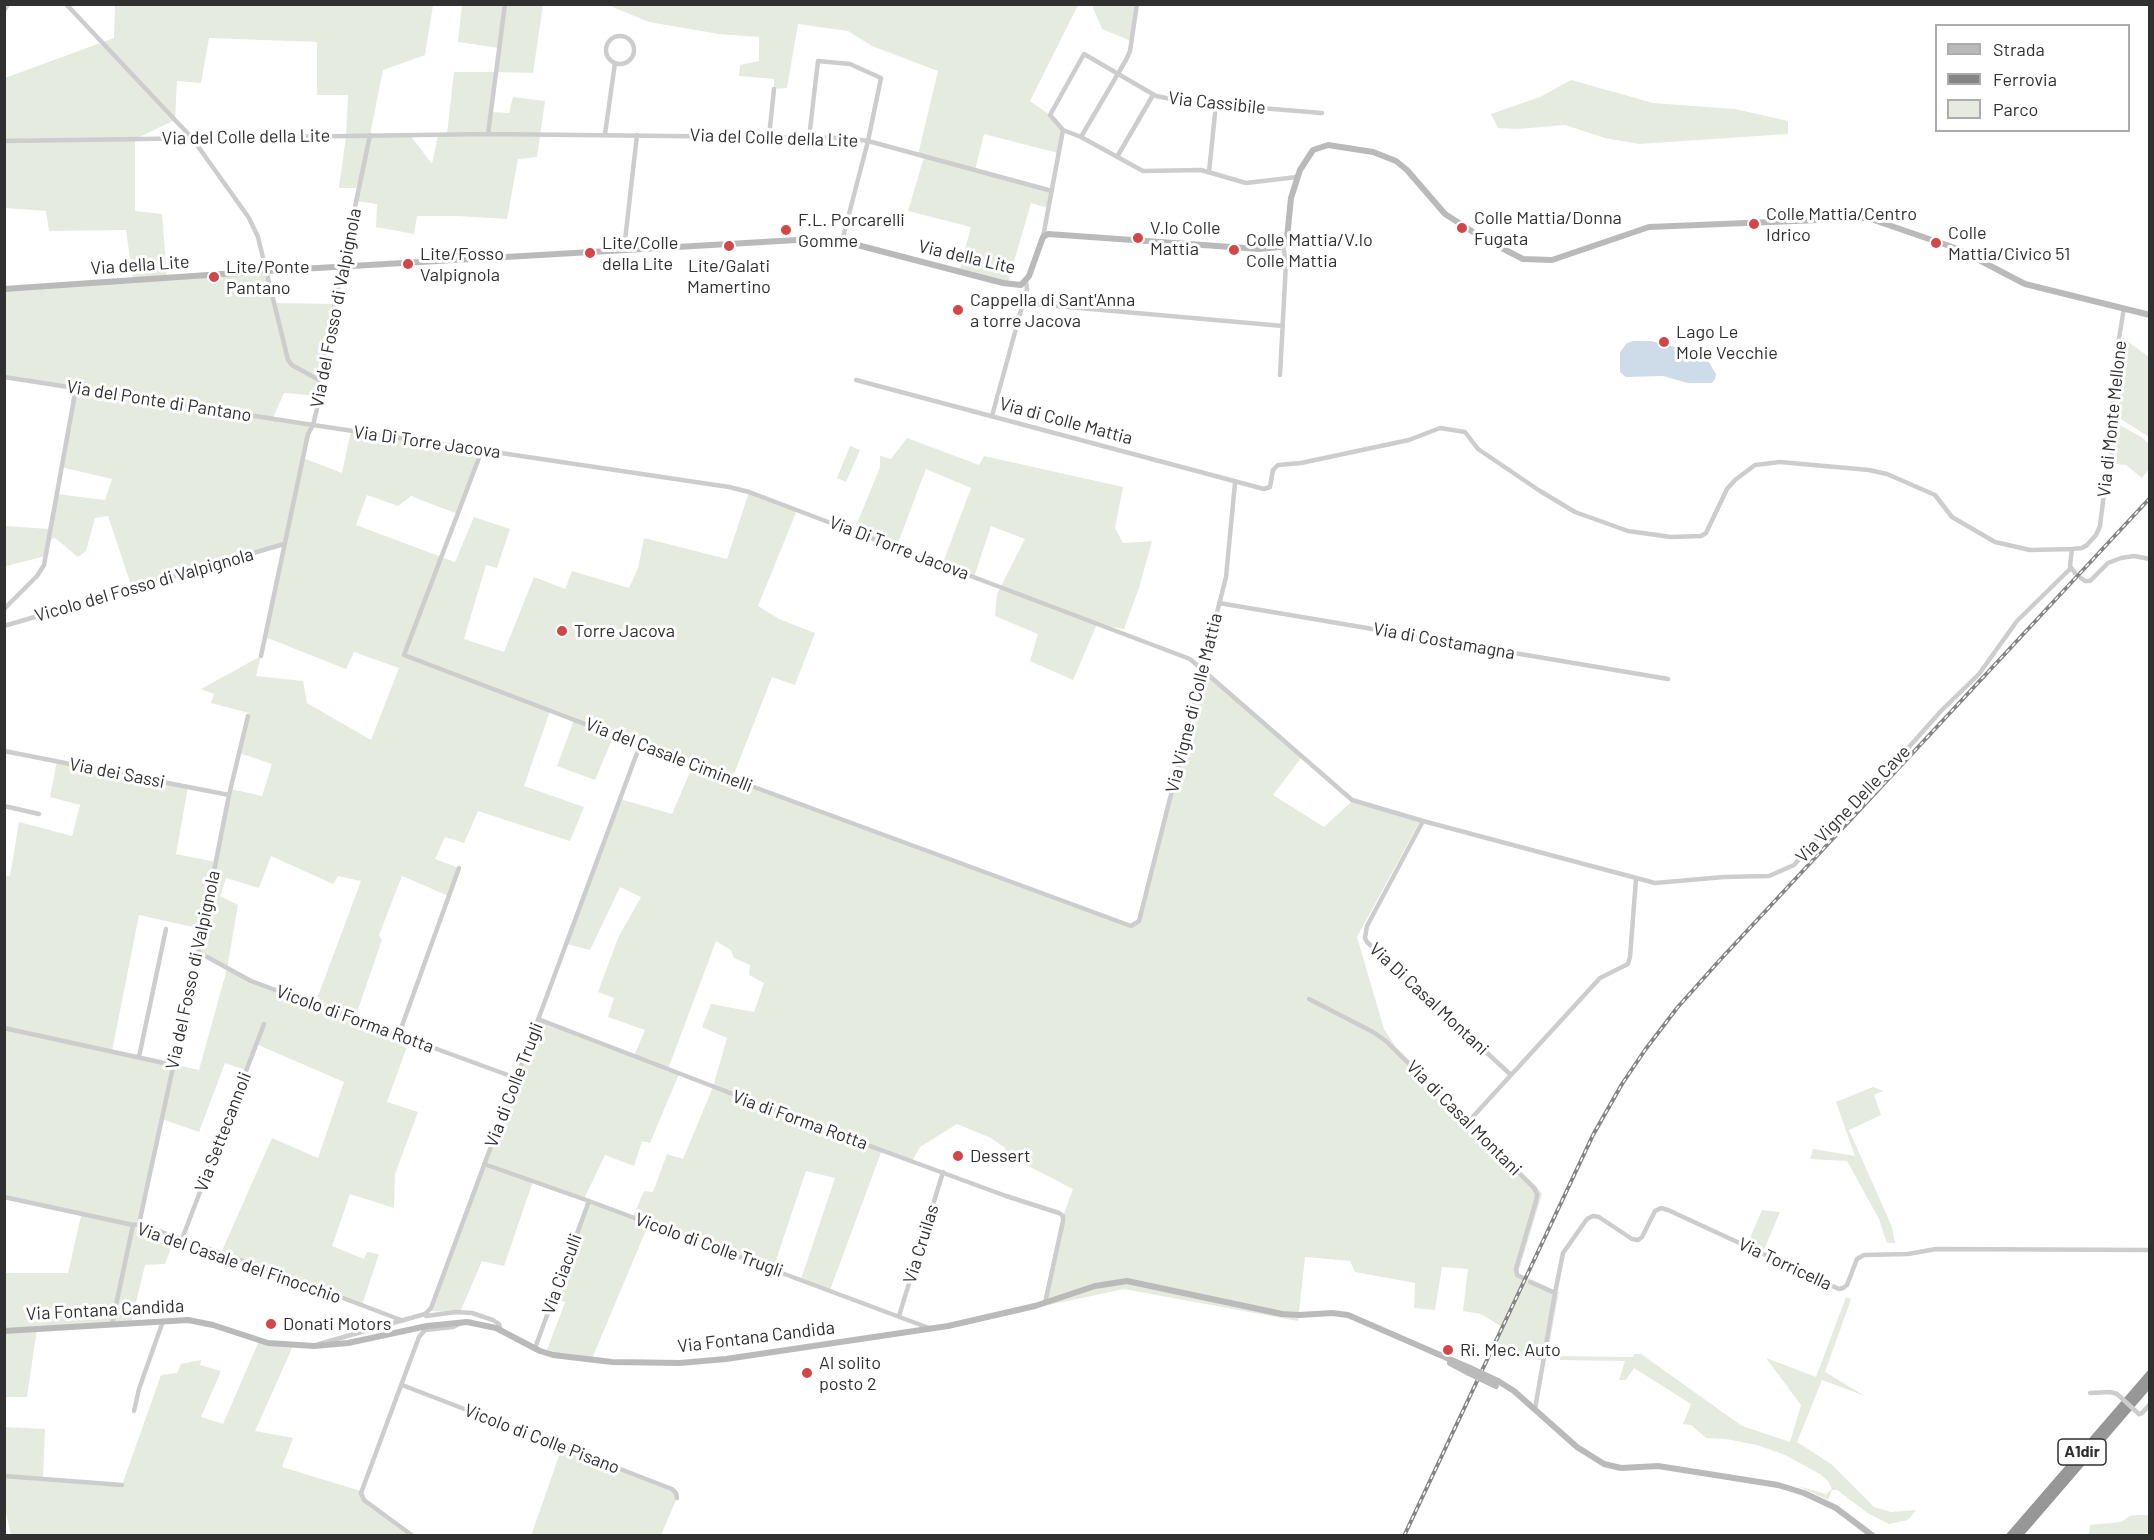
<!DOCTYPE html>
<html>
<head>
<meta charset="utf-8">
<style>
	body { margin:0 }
	#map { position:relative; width:2154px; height:1540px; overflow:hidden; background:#fff; font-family:Barlow,sans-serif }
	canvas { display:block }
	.frame { position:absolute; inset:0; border:6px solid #303030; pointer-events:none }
	.legend { position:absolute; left:1935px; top:24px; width:195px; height:108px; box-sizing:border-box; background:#fff; border:2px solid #acacac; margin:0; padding:8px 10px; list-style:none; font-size:18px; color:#303030 }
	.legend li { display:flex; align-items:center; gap:12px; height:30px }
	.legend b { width:30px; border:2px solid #acacac }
</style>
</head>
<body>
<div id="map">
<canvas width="2154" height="1540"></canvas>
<div class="frame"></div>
<ul class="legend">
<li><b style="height:8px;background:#bababa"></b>Strada</li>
<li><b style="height:8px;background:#858585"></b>Ferrovia</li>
<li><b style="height:16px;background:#e5ebdf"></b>Parco</li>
</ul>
</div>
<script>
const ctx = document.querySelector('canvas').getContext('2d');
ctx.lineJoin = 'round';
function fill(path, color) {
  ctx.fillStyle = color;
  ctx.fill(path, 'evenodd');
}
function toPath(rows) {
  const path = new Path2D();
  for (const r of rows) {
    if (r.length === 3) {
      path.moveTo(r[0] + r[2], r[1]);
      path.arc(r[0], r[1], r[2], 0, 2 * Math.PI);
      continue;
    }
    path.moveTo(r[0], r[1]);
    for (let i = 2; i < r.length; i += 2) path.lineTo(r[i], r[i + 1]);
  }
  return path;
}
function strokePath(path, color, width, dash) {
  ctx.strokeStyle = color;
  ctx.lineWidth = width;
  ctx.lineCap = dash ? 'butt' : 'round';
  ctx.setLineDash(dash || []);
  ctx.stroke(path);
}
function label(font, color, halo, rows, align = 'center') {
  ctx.font = font + ' Barlow,sans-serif';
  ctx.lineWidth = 6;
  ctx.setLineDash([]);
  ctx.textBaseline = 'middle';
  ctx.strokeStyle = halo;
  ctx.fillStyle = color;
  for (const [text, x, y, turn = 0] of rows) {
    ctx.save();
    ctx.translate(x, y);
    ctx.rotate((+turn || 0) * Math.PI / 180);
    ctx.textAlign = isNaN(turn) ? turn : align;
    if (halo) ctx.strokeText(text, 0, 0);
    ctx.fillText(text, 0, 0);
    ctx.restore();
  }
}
fill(toPath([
	[115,5,433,5,425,55,383,70,370,135,410,135,432,164,438,135,447,134,454,72,496,72,499,48,458,42,462,5,543,5,533,73,497,72,491,112,509,113,513,97,545,101,537,157,518,159,507,219,457,216,417,216,414,234,376,227,377,204,356,201,359,188,339,188,346,136,348,95,317,95,317,42,209,38,201,83,177,81,175,120,135,139,135,211,162,214,167,278,266,271,274,303,335,304,319,380,322,388,320,396,284,393,273,418,313,425,303,458,342,473,351,431,482,450,458,514,411,496,398,506,367,495,356,525,455,562,474,517,510,529,497,568,486,565,464,639,504,652,534,577,565,589,572,571,629,588,638,568,644,538,727,559,749,492,797,510,758,606,779,619,815,633,795,685,772,677,732,779,1128,926,1139,921,1202,668,1301,758,1273,795,1324,827,1351,802,1420,821,1357,937,1384,1029,1395,1046,1536,1186,1542,1194,1518,1273,1559,1292,1546,1361,1493,1353,1502,1327,1481,1314,1463,1311,1468,1269,1442,1267,1435,1310,1414,1308,1415,1283,1355,1272,1350,1261,1305,1257,1298,1321,1124,1289,1044,1306,1063,1216,1073,1189,1007,1155,1005,1148,991,1138,957,1124,920,1147,912,1161,882,1150,830,1290,801,1279,835,1178,806,1171,773,1269,649,1223,591,1361,546,1353,565,1302,553,1299,589,1201,633,1217,644,1191,653,1192,667,1154,683,1159,713,1087,727,1038,702,1027,711,1004,754,1012,764,983,749,975,750,965,734,958,731,950,716,941,668,1069,679,1074,650,1143,642,1141,634,1166,605,1155,584,1199,533,1181,504,1266,482,1261,460,1312,429,1311,538,1019,634,1056,645,1030,608,1017,614,998,598,992,618,938,641,897,620,887,590,950,567,944,620,799,672,814,693,765,614,735,595,780,557,766,574,720,550,711,524,786,584,807,570,841,478,811,464,843,445,837,435,859,459,868,449,896,402,876,379,935,382,940,355,1018,410,1038,387,1102,418,1112,395,1174,394,1208,350,1194,332,1246,364,1259,367,1252,379,1254,362,1305,221,1253,272,1138,318,1158,344,1082,256,1044,246,1070,225,1063,199,1132,162,1119,139,1224,175,1237,165,1264,145,1265,131,1323,37,1329,27,1397,5,1397,5,1273,68,1273,81,1216,5,1197,4,876,10,876,19,822,72,836,80,805,50,797,57,761,188,787,176,854,216,862,231,789,262,796,272,764,239,753,249,713,211,703,214,694,201,689,261,656,256,676,303,681,307,703,371,740,399,668,354,652,346,669,265,637,284,545,132,588,108,516,95,518,86,551,78,557,55,538,49,540,46,556,6,566,4,565,4,526,50,529,57,494,105,500,112,479,61,467,76,388,5,377,5,289,133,280,126,230,49,231,46,211,5,208,5,78,114,38],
	[271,856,333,884,338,876,361,881,318,996,320,1006,227,969,238,905,220,896,226,878,259,888],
	[139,915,202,929,198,952,227,969,199,1070,112,1051],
	[608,5,1078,5,1030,101,1050,115,1063,130,1058,153,984,134,975,170,1052,191,1048,208,1031,203,1007,286,959,272,971,227,908,211,924,157,918,155,938,71,872,46,848,31,798,24,787,88,774,89,774,79,739,76,740,65,759,61,759,37,719,34,649,22],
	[1092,5,1137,5,1131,41,1102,29],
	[1571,80,1653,103,1735,109,1788,121,1788,134,1639,144,1605,138,1565,125,1518,129,1498,128,1491,114,1540,97],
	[2123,338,2149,357,2149,437,2116,416,2115,368],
	[2116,423,2143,438,2149,444,2149,469,2142,478,2126,465,2114,464],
	[907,438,979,465,984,456,1123,487,1115,528,1123,543,1152,541,1139,588,1124,629,1097,624,1073,680,1030,661,1038,634,995,616,997,594,1025,539,991,526,974,577,944,560,971,488,926,469,896,548,854,531,880,467,880,456,891,459],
	[850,446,860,450,846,482,837,478],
	[1873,1087,1883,1091,1874,1095,1881,1115,1849,1130,1892,1227,1895,1243,1887,1243,1879,1219,1847,1161,1810,1159,1813,1149,1855,1156,1836,1102],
	[1762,1210,1780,1212,1764,1250,1748,1243],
	[1846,1297,1851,1299,1825,1372,1865,1396,1822,1380,1797,1442,1831,1464,1874,1507,1891,1512,1916,1510,1908,1520,1889,1524,1869,1514,1837,1490,1832,1490,1828,1500,1798,1486,1826,1494,1832,1489,1828,1481,1820,1474,1785,1455,1757,1445,1726,1439,1706,1438,1691,1425,1683,1424,1691,1404,1634,1368,1626,1380,1619,1380,1625,1361,1560,1360,1560,1356,1626,1357,1633,1357,1634,1354,1641,1354,1742,1426,1790,1442,1801,1405,1766,1358,1816,1377],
	[259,1341,293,1346,255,1431,293,1438,282,1467,361,1491,361,1496,413,1535,11,1535,5,1509,4,1427,45,1429,43,1479,122,1485,161,1375,177,1373,181,1364,201,1360,200,1365,221,1371,201,1417,223,1424],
	[562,1447,674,1491,676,1500,661,1535,531,1536],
	[2137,1515,2149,1515,2149,1533,2136,1535,2089,1535,2090,1525,2121,1522,2130,1516]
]), '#e5ebdf');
fill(toPath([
	[1634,341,1651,341,1687,350,1707,359,1716,374,1715,379,1712,383,1688,383,1663,376,1626,377,1620,372,1620,352,1627,343]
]), '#cedce9');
strokePath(toPath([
	[66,4,192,138,249,218,258,237,288,360,292,365,319,380],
	[4,11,8,4],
	[620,50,14],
	[488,134,505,4],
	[605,134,615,63],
	[769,137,774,89],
	[1081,137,1126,60,1130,51,1137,4],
	[809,138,818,61,850,64,881,78,868,141,842,241],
	[4,141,488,134,847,138,868,141,1052,191],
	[1117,157,1153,95],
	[1209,172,1216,104],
	[1297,177,1246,183,1201,170,1143,171,1081,137,1063,130,1050,115,1084,54,1156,96,1186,102,1322,113],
	[1043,237,1063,130],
	[624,249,637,135],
	[1023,303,1283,326],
	[1280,375,1286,263,1283,245],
	[4,377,313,425,729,487,749,492,1190,659,1352,800,1423,821,1655,883,1724,877,1769,876,1794,865,1819,836,1885,774,1941,711,1979,674,2017,621,2071,568],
	[856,380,1264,489,1270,487,1273,470,1278,465,1301,463,1409,440,1440,428,1465,432,1478,449,1540,491,1575,512,1628,531,1671,537,1701,536,1706,533,1727,489,1735,480,1755,465,1780,462,1869,470,1887,474,1935,495,1952,517,1995,542,2030,550,2072,549,2082,548,2087,545,2096,535,2100,526,2104,493,2111,463,2114,369,2124,308],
	[992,416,1023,303,1027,289,1026,282],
	[482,450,404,655,640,745,1131,926,1139,921,1226,577,1235,483],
	[2072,549,2070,566,2075,573],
	[2081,578,2085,581,2090,581,2108,563,2121,558,2134,556,2150,559],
	[1219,603,1668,679],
	[4,609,37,576,44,565,76,388],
	[4,626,284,544],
	[261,656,308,434,313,425,322,388,319,380,370,135],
	[4,751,229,795],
	[4,806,39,814],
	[1423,821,1367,926,1365,938,1367,942,1511,1075],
	[198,952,251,981,516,1078],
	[1309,999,1373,1032,1386,1041,1534,1188,1537,1194,1536,1201,1516,1269,1517,1275,1523,1278],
	[538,1019,821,1128,1006,1196,1059,1213,1063,1216,1063,1221,1045,1303],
	[4,1028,173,1065],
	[399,1034,459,868],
	[139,1057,166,929],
	[1468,1122,1600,978,1628,964,1630,957,1636,879],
	[484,1164,589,1201,929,1328],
	[4,1197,133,1225,139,1224,277,1273,401,1320],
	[139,1224,198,952,229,795,248,716],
	[182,1239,264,1024],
	[1530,1282,1555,1293,1535,1409],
	[1555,1293,1563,1253,1587,1219,1593,1216,1599,1217,1632,1239,1638,1240,1642,1237,1655,1211,1661,1208,1668,1210,1839,1289,1843,1288,1847,1285,1857,1259,1864,1255,1908,1254,1936,1249,2150,1250],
	[426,1316,456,1312,472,1313,493,1320,499,1324,500,1329],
	[899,1316,943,1172],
	[112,1324,133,1225],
	[319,1344,425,1314,431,1308,640,745],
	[535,1348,589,1201],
	[402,1385,672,1489,676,1493,677,1498],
	[2090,1393,2110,1392,2117,1394],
	[134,1411,139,1389,163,1321],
	[2139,1414,2142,1413,2150,1404],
	[4,1476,122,1485],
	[413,1536,364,1500,361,1493,419,1337,425,1330,453,1327,461,1323]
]), '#cdcdcd', 4.5);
strokePath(toPath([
	[4,289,266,271,814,239,842,241,1003,283,1021,285,1029,276,1043,237,1048,234,1259,249,1280,247,1285,243,1287,238,1291,198,1300,170,1313,150,1328,145,1373,152,1396,161,1407,170,1445,214,1484,239,1523,259,1552,260,1649,227,1868,218,1958,249,2025,284,2150,315],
	[4,1331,188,1320,213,1325,268,1343,314,1346,348,1343,427,1326,467,1322,496,1328,540,1351,553,1355,612,1362,680,1363,726,1359,948,1326,1035,1306,1095,1286,1127,1281,1282,1314,1299,1315,1332,1313,1348,1315,1470,1368],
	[1450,1363,1469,1373],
	[1498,1381,1514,1391,1577,1447,1604,1464,1621,1468,1658,1466,1778,1485,1804,1493,1836,1508,1873,1536]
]), '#bababa', 6);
strokePath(toPath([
	[2010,1536,2150,1374],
	[2018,1536,2150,1383]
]), '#979797', 8);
const rail = toPath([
	[1404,1536,1593,1135,1622,1084,1645,1050,1677,1008,1719,961,2150,498]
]);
strokePath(rail, '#858585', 4);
strokePath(rail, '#fff', 1.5, [4.5]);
strokePath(toPath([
	[2117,1394,2139,1414]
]), '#cdcdcd', 4.5);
strokePath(toPath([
	[1470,1368,1498,1381],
	[1469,1373,1496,1386]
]), '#bababa', 6);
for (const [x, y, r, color] of [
	[1754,224,6,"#d24648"],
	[1462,228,6,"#d24648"],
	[786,230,6,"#d24648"],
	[1138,238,6,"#d24648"],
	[1936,243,6,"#d24648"],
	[729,246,6,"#d24648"],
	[1234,250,6,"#d24648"],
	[590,253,6,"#d24648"],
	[408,264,6,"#d24648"],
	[214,277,6,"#d24648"],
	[958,310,6,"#d24648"],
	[1664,342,6,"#d24648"],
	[562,631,6,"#d24648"],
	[958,1156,6,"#d24648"],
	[271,1324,6,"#d24648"],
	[1448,1350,6,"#d24648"],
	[807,1373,6,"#d24648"]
]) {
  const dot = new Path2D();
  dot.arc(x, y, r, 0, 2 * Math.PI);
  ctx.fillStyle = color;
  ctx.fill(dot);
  strokePath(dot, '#fff', 2);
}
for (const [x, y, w] of [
	[2082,1452,48]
]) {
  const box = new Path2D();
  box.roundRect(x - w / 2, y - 13, w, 26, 4.5);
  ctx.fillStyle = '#fff';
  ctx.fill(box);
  strokePath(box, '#303030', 1.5);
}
label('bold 16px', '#303030', null, [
	["A1dir",2082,1452]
]);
label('18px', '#303030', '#fff', [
	["Via Cassibile",1217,103,6],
	["Via del Colle della Lite",246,137,-1],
	["Via del Colle della Lite",774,138,2],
	["Via della Lite",967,257,13],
	["Via della Lite",140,265,-4],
	["Via del Fosso di Valpignola",336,308,-79],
	["Via del Ponte di Pantano",159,401,9],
	["Via di Monte Mellone",2112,419,-84],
	["Via di Colle Mattia",1066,421,15],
	["Via Di Torre Jacova",427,442,8],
	["Via Di Torre Jacova",899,548,21],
	["Vicolo del Fosso di Valpignola",144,585,-16],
	["Via di Costamagna",1444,641,10],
	["Via Vigne di Colle Mattia",1194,703,-76],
	["Via del Casale Ciminelli",669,755,21],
	["Via dei Sassi",117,773,11],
	["Via Vigne Delle Cave",1853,804,-46],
	["Via del Fosso di Valpignola",193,970,-78],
	["Via Di Casal Montani",1429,999,43],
	["Vicolo di Forma Rotta",355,1019,20],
	["Via di Colle Trugli",514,1085,-69],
	["Via di Casal Montani",1464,1118,45],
	["Via di Forma Rotta",800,1120,20],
	["Via Settecannoli",223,1132,-69],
	["Via Cruilas",921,1244,-73],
	["Vicolo di Colle Trugli",709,1245,20],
	["Via del Casale del Finocchio",239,1263,19],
	["Via Torricella",1785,1264,25],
	["Via Ciaculli",562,1274,-70],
	["Via Fontana Candida",105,1310,-3],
	["Via Fontana Candida",756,1337,-7],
	["Vicolo di Colle Pisano",542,1439,21]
]);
label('18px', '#303030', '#fff', [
	["Colle Mattia/Centro",1766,214],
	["Idrico",1766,235],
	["Colle Mattia/Donna",1474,218],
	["Fugata",1474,239],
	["F.L. Porcarelli",798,220],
	["Gomme",798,241],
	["V.lo Colle",1150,228],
	["Mattia",1150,249],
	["Colle",1948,233],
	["Mattia/Civico 51",1948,254],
	["Colle Mattia/V.lo",1246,240],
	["Colle Mattia",1246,261],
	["Lite/Colle",602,243],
	["della Lite",602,264],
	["Lite/Fosso",420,254],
	["Valpignola",420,275],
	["Lite/Galati",729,266,"center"],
	["Mamertino",729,287,"center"],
	["Lite/Ponte",226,267],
	["Pantano",226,288],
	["Cappella di Sant'Anna",970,300],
	["a torre Jacova",970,321],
	["Lago Le",1676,332],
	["Mole Vecchie",1676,353],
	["Torre Jacova",574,631],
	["Dessert",970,1156],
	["Donati Motors",283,1324],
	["Ri. Mec. Auto",1460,1350],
	["Al solito",819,1363],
	["posto 2",819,1384]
], 'left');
</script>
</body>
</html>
